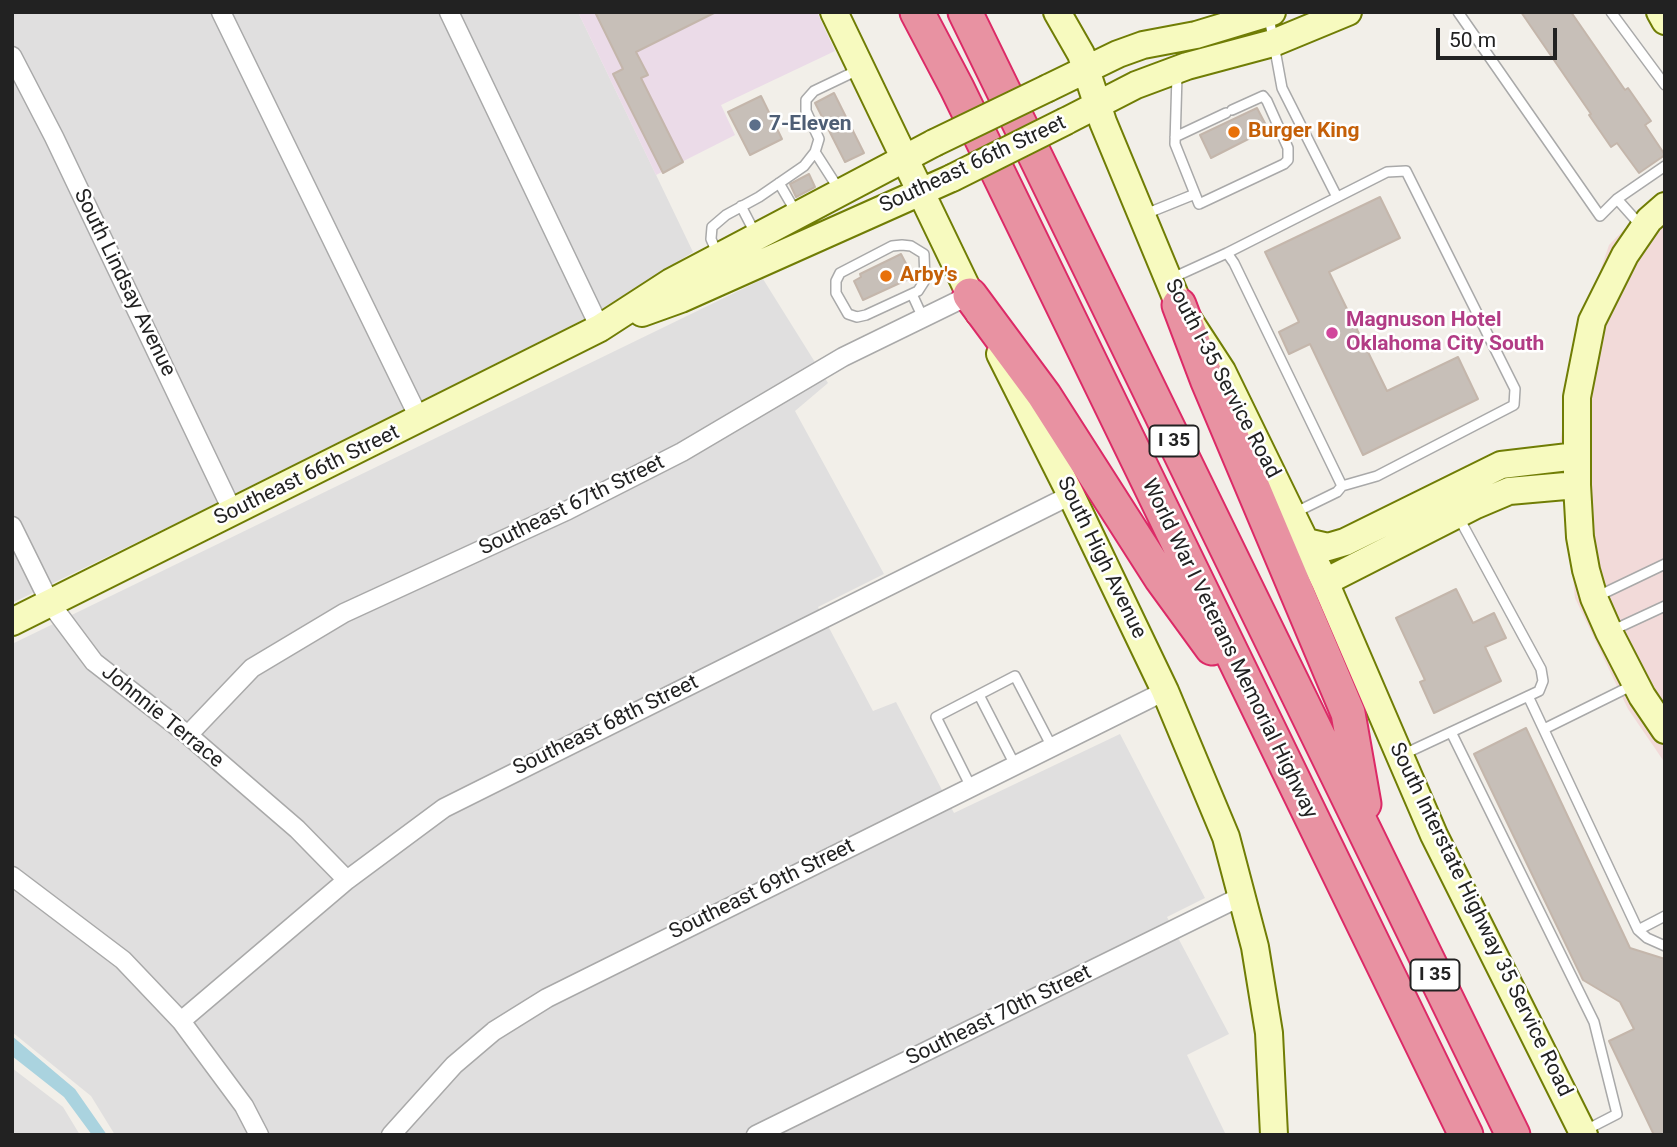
<!DOCTYPE html>
<html>
<head>
<meta charset="utf-8">
<style>
	body { margin:0 }
	#map { position:relative; width:1677px; height:1147px; overflow:hidden; background:#f2efe9; font-family:Roboto,sans-serif }
	canvas { display:block }
	.frame { position:absolute; inset:0; border:14px solid #222; pointer-events:none }
	.scale { position:absolute; left:1436px; top:28px; width:121px; height:32px; box-sizing:border-box; border:4px solid #222; border-top:0; padding-left:9px; font-size:21px; line-height:24px; white-space:nowrap; color:#222; -webkit-text-stroke:5px #fff; paint-order:stroke }
</style>
</head>
<body>
<div id="map">
<canvas width="1677" height="1147"></canvas>
<div class="frame"></div>
<div class="scale">50 m</div>
</div>
<script>
const ctx = document.querySelector('canvas').getContext('2d');
ctx.lineJoin = 'round';
function fill(path, color) {
  ctx.fillStyle = color;
  ctx.fill(path, 'evenodd');
}
function toPath(rows) {
  const path = new Path2D();
  for (const r of rows) {
    path.moveTo(r[0], r[1]);
    for (let i = 2; i < r.length; i += 2) path.lineTo(r[i], r[i + 1]);
  }
  return path;
}
function strokePath(path, color, width, dash) {
  ctx.strokeStyle = color;
  ctx.lineWidth = width;
  ctx.lineCap = dash ? 'butt' : 'round';
  ctx.setLineDash(dash || []);
  ctx.stroke(path);
}
function label(font, color, halo, rows, align = 'center') {
  ctx.font = font + ' Roboto,sans-serif';
  ctx.lineWidth = 5;
  ctx.setLineDash([]);
  ctx.textBaseline = 'middle';
  ctx.strokeStyle = halo;
  ctx.fillStyle = color;
  for (const [text, x, y, turn = 0] of rows) {
    ctx.save();
    ctx.translate(x, y);
    ctx.rotate((+turn || 0) * Math.PI / 180);
    ctx.textAlign = isNaN(turn) ? turn : align;
    if (halo) ctx.strokeText(text, 0, 0);
    ctx.fillText(text, 0, 0);
    ctx.restore();
  }
}
fill(toPath([
	[12,12,578,12,693,252,553,340,12,603],
	[763,279,828,383,795,411,884,574,818,607,873,711,896,702,954,813,1120,734,1205,898,1167,917,1229,1034,1187,1055,1226,1135,115,1135,91,1096,12,1032,12,644],
	[12,1068,63,1107,80,1135,12,1135]
]), '#e0dfdf');
fill(toPath([
	[1665,188,1665,763,1628,709,1575,598,1560,444,1574,348,1609,245]
]), '#f2dad9');
fill(toPath([
	[578,12,817,12,835,51,721,105,735,135,656,175]
]), '#ebdbe8');
fill(toPath([
	[12,1036,75,1089,107,1135,92,1135,64,1097,12,1056]
]), '#aad3df');
const building = toPath([
	[595,12,716,12,636,52,648,75,641,78,683,162,663,173,613,74,623,69,595,12],
	[1521,12,1571,12,1625,90,1628,88,1651,121,1645,125,1665,155,1639,173,1617,143,1611,147,1589,115,1591,114,1521,12],
	[834,93,864,153,845,162,815,103,834,93],
	[761,96,782,139,750,155,728,112,761,96],
	[1257,108,1268,129,1211,158,1200,135,1257,108],
	[809,174,815,187,796,197,790,184,809,174],
	[1380,197,1400,238,1329,272,1387,391,1458,357,1478,399,1363,455,1310,344,1289,354,1279,332,1299,322,1265,252,1380,197],
	[901,254,913,277,863,300,854,281,861,277,860,274,901,254],
	[1456,589,1473,623,1494,613,1506,638,1485,647,1501,681,1434,713,1420,682,1425,680,1396,618,1456,589],
	[1526,728,1630,948,1665,959,1665,1135,1654,1135,1609,1041,1634,1029,1620,1002,1583,980,1474,754,1526,728]
]);
fill(building, '#c7bfb8');
strokePath(building, '#c4b6ab', 2);
const lane = toPath([
	[1458,12,1600,216,1617,199,1665,166],
	[1611,12,1665,85],
	[1269,17,1282,88,1337,197],
	[1175,137,1226,113],
	[815,152,840,191],
	[779,183,797,214],
	[1195,194,1199,204,1284,164,1288,160,1288,148,1267,101,1263,96,1232,110],
	[1617,199,1642,227],
	[741,206,756,235],
	[1143,215,1195,194,1175,144,1177,75],
	[902,245,911,246,924,254,925,280,918,291,866,315,857,317,848,314,836,293,836,281,840,273,892,246,902,245],
	[717,253,711,239,712,227,726,215,759,197,804,166,815,152,819,139,806,111,806,100,814,91,860,69],
	[1227,253,1387,172,1406,171,1515,389,1514,405,1377,476,1342,486],
	[1170,279,1227,253,1234,263,1342,486,1337,492,1294,513],
	[912,294,923,318],
	[1596,597,1665,564],
	[1611,631,1665,606],
	[979,695,1015,765],
	[1528,696,1638,930,1647,938,1665,946],
	[1544,729,1633,685],
	[1451,732,1594,1022,1617,1114,1584,1131],
	[1402,755,1539,691,1543,681,1541,669,1459,518],
	[971,787,936,717,1015,676,1052,747],
	[1638,930,1665,916]
]);
const street = toPath([
	[221,12,420,420],
	[449,12,600,328],
	[12,56,54,137,233,512],
	[12,526,50,603,94,662,188,735,297,829,347,880],
	[188,735,252,668,344,613,568,510,682,452,843,357,970,295],
	[12,876,123,960,181,1021,244,1106,259,1135],
	[181,1021,347,880,444,808,1071,495],
	[391,1135,454,1065,494,1031,547,998,1165,691],
	[756,1135,1242,896]
]);
const secondary = toPath([
	[834,12,979,313],
	[1057,12,1081,54,1103,122,1179,305,1222,371,1325,582,1434,835,1584,1135],
	[1660,12,1665,21],
	[1048,88,1118,54,1143,45,1196,35,1272,12],
	[1066,121,1136,85,1187,66,1273,43,1348,12],
	[1665,206,1649,220,1625,255,1592,321,1577,397,1577,485,1580,537,1586,570,1594,598,1609,632,1642,696,1665,730],
	[642,313,681,299,952,178],
	[1000,354,1071,495,1165,691,1226,837,1255,947,1269,1033,1274,1135],
	[1306,542,1328,547,1345,542,1501,465,1577,456],
	[1325,582,1476,505,1509,491,1577,485],
	[12,622,600,328,671,282,934,143]
]);
const highway = toPath([
	[917,12,957,88,1466,1135],
	[965,12,1513,1135],
	[970,295,1044,395,1161,578,1212,648],
	[1179,305,1207,379,1348,713,1364,804]
]);
strokePath(lane, '#a9a9a9', 12);
strokePath(street, '#a9a9a9', 21);
strokePath(secondary, '#707d05', 30);
strokePath(highway, '#dc2a67', 37);
strokePath(lane, '#fff', 9);
strokePath(street, '#fff', 18);
strokePath(secondary, '#f7fabf', 26);
strokePath(highway, '#e892a2', 33);
const secondaryBridge = toPath([
	[934,143,1048,88],
	[952,178,1066,121]
]);
strokePath(secondaryBridge, '#707d05', 30, []);
strokePath(secondaryBridge, '#f7fabf', 26);
for (const [x, y, r, color] of [
	[755,125,7,"#5c6f8a"],
	[1234,132,7,"#e8710a"],
	[886,276,7,"#e8710a"],
	[1332,333,7,"#d1479c"]
]) {
  const dot = new Path2D();
  dot.arc(x, y, r, 0, 2 * Math.PI);
  ctx.fillStyle = color;
  ctx.fill(dot);
  strokePath(dot, '#fff', 2.5);
}
for (const [x, y, w] of [
	[1174,441,49],
	[1435,975,49]
]) {
  const box = new Path2D();
  box.roundRect(x - w / 2, y - 15.5, w, 31, 5);
  ctx.fillStyle = '#fff';
  ctx.fill(box);
  strokePath(box, '#222', 2);
}
label('bold 19px', '#222', null, [
	["I 35",1174,441],
	["I 35",1435,975]
]);
label('bold 21px', '#4e5e75', '#fff', [
	["7-Eleven",769,125]
], 'left');
label('bold 21px', '#c56008', '#fff', [
	["Burger King",1248,132],
	["Arby's",900,276]
], 'left');
label('21px', '#222', '#fff', [
	["Southeast 66th Street",973,165,-25],
	["South Lindsay Avenue",124,283,64],
	["South I-35 Service Road",1222,379,62],
	["Southeast 66th Street",307,476,-26],
	["Southeast 67th Street",572,506,-26],
	["South High Avenue",1101,558,64],
	["World War I Veterans Memorial Highway",1229,649,64],
	["Johnnie Terrace",162,717,39],
	["Southeast 68th Street",606,726,-26],
	["Southeast 69th Street",762,890,-26],
	["South Interstate Highway 35 Service Road",1480,920,64],
	["Southeast 70th Street",999,1016,-26]
]);
label('bold 21px', '#b23c85', '#fff', [
	["Magnuson Hotel",1346,321],
	["Oklahoma City South",1346,345]
], 'left');
</script>
</body>
</html>
